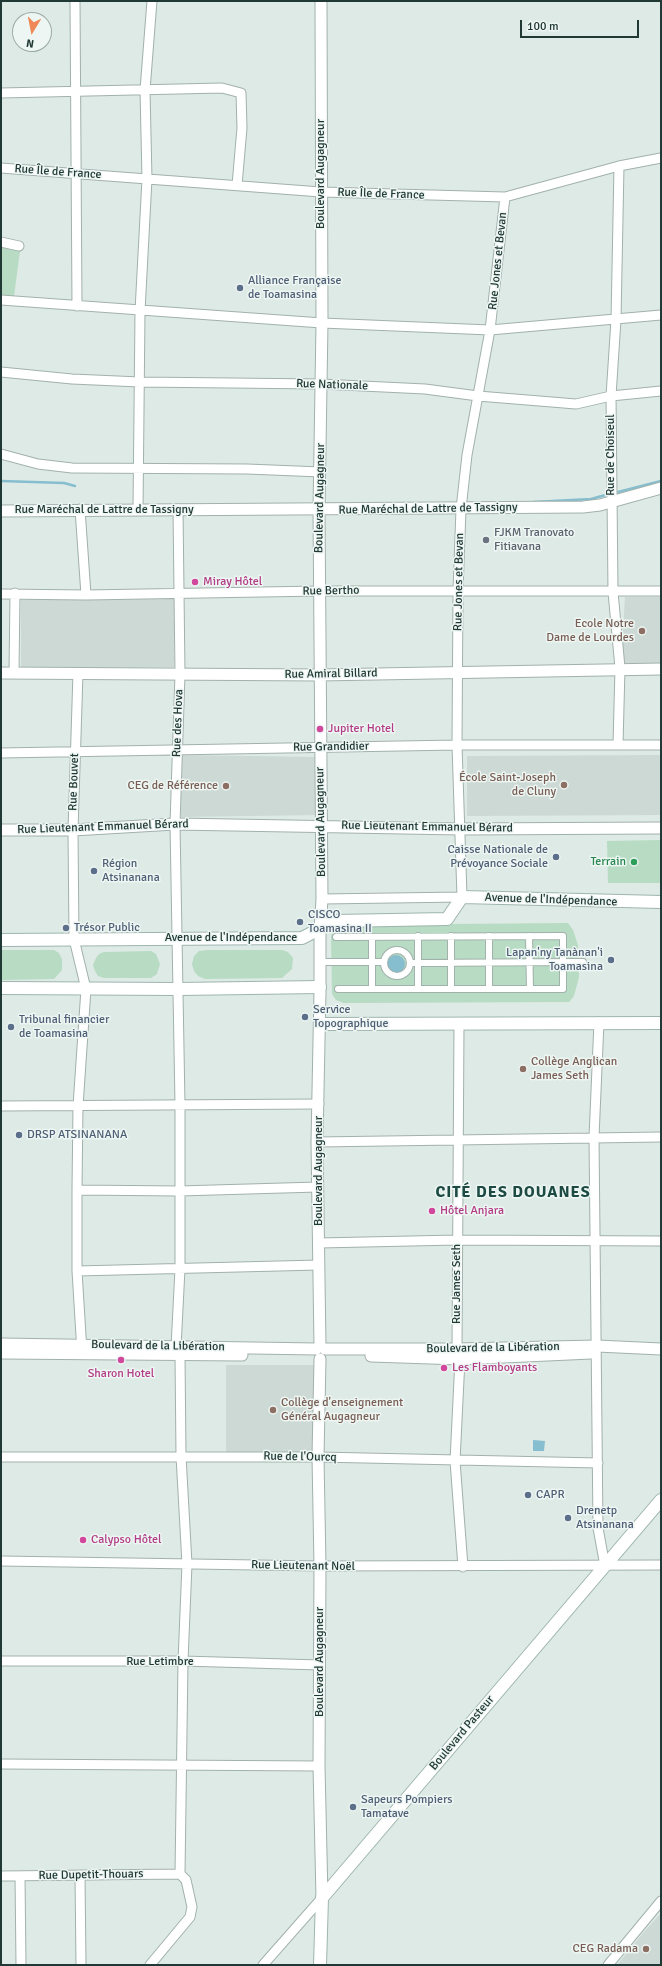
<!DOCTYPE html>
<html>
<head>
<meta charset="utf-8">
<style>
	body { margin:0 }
	#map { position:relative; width:662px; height:1966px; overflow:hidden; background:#deeae5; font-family:Signika,sans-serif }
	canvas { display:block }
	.frame { position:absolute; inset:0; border:2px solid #203934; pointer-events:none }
	.north { position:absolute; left:12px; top:12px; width:40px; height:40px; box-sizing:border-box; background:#eef6f3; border:1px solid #9caaa7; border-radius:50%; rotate:190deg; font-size:11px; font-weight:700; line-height:16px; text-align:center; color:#203934 }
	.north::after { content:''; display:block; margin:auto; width:14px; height:18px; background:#ef8856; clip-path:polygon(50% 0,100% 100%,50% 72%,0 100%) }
	.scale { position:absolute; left:520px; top:20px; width:119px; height:18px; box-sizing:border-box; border:2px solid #203934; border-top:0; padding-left:5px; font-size:12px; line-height:14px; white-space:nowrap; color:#203934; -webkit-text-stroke:3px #eef6f3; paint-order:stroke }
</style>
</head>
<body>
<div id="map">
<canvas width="662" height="1966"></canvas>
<div class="frame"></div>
<div class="north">N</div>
<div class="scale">100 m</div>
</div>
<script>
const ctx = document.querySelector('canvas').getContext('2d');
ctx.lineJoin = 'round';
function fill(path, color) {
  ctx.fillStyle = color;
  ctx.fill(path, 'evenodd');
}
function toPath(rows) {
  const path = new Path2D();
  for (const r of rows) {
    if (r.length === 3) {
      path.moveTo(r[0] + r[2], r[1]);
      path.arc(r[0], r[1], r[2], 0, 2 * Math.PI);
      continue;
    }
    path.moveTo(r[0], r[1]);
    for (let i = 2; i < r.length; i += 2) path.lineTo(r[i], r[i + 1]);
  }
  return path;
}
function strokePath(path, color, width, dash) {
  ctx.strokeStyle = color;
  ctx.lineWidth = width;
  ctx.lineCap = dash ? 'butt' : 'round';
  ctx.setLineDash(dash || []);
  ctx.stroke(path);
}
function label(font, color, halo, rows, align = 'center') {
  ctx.font = font + ' Signika,sans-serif';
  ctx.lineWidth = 3;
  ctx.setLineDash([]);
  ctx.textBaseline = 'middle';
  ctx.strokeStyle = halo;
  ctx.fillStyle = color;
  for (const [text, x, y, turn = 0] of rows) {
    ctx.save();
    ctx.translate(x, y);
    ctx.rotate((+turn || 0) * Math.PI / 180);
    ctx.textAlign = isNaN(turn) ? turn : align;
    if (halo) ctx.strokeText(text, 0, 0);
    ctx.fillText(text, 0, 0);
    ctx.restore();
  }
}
fill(toPath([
	[625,597,661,597,661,664,621,666],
	[174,599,174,667,21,668,21,600],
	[181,755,317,757,318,815,181,817],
	[661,755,661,815,467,816,467,756],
	[226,1365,319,1365,320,1457,226,1456],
	[661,1913,661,1965,617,1965,643,1933]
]), '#cdd9d4');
fill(toPath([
	[1,247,20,251,14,296,1,295],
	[661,840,661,883,608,883,607,841],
	[568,923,573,930,578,945,579,977,574,996,569,1002,344,1003,336,1000,332,994,331,936,334,929,341,925],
	[1,950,54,950,59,953,62,959,62,970,54,979,1,980],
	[208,950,282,950,288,952,293,958,292,969,282,978,205,979,198,976,194,971,192,964,194,956,199,951],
	[151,951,156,954,160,964,157,974,151,978,104,978,98,976,95,971,93,965,96,958,99,954,104,952]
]), '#b7dbc3');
fill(toPath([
	[396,964,9],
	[533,1440,545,1441,544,1451,533,1451]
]), '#86becf');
strokePath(toPath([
	[1,481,64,483,75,486],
	[614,493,661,481],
	[533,502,591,499,609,494]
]), '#86becf', 2.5);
const pedestrian = toPath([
	[418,936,418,989],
	[451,936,451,989],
	[489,936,489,989],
	[529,936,530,989],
	[336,937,563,936,563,989,338,989],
	[372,937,372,989],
	[397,963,13],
	[320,962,384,962],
	[410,963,583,962]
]);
const minor = toPath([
	[75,1,77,306],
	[1,93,222,88,241,93,242,128,237,185],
	[1,168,321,192,505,197,619,166,661,158],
	[1,242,19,246],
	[1,300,322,323,490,330,661,315],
	[1,372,72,379,140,382,321,384,425,389,478,396,576,404,611,396,661,391],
	[1,454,38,464,72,468,247,469,321,472],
	[80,509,86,595],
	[138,510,140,311,147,179,145,90,152,1],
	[1,594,86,595,320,591,661,591],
	[14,673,15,593],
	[78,673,73,830,74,939,86,989,78,1106,77,1190,77,1271,82,1352],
	[618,745,620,668,613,592,611,396,616,320,619,166],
	[1,753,457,745,661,745],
	[322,899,462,897,457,745,458,591,461,509,467,455,490,330,505,197],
	[599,1022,594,1137,598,1528,605,1566],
	[459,1024,457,1349,460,1359,455,1461,463,1567],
	[1,1106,319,1104],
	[317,1142,661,1137],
	[77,1190,179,1191,318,1187],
	[319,1243,457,1240,661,1241],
	[77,1271,319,1265],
	[1,1457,318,1457,598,1463],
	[1,1561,320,1566,661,1565],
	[1,1661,183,1661,320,1665],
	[1,1764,319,1766],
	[80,1875,81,1965],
	[1,1876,180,1874],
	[20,1876,21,1965],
	[150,1965,190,1917,192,1907,186,1880,180,1874,183,1661,187,1564,181,1456,180,1355,176,1347,180,1269,180,1105,175,824,180,674,178,509],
	[263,1965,322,1898],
	[608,1965,661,1901]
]);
const tertiary = toPath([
	[1,511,583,507,600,505,661,488],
	[1,673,319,675,661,669],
	[1,830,73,830,175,824,461,829,661,828],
	[320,990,317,1142,320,1347],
	[320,996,320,930,322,899,319,510,322,323,321,1],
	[1,1344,316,1349],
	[325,1349,457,1349,597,1346,661,1349],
	[1,1353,242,1355],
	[371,1356,460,1359,591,1353],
	[320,1359,318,1457,320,1566,319,1766,322,1898]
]);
const secondary = toPath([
	[1,940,302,938,335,921,447,919,462,897,661,902],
	[1,988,178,989,320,987],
	[320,1024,661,1023],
	[320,1965,322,1898,661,1500]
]);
strokePath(pedestrian, '#a1b1ac', 8);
strokePath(minor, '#a1b1ac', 11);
strokePath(tertiary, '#a1b1ac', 13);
strokePath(secondary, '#9eb5ae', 14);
strokePath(pedestrian, '#fff', 6);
strokePath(minor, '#fff', 9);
strokePath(tertiary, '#fff', 11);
strokePath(secondary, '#fff', 12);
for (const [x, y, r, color] of [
	[240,288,4,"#5c6f8a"],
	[486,540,4,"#6b7280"],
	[195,582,4,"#d1479c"],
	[642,631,4,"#8d6e63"],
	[320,729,4,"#d1479c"],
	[564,785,4,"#8d6e63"],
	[226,786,4,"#8d6e63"],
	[556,857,4,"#5c6f8a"],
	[634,862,4,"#2e9e5b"],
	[94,871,4,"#5c6f8a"],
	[300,922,4,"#5c6f8a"],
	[66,928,4,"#5c6f8a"],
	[611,960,4,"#5c6f8a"],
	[305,1017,4,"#5c6f8a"],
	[11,1027,4,"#5c6f8a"],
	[523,1069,4,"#8d6e63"],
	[19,1135,4,"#5c6f8a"],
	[432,1211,4,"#d1479c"],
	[121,1360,4,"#d1479c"],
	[444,1368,4,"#d1479c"],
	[273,1410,4,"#8d6e63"],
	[528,1495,4,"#5c6f8a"],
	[568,1518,4,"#5c6f8a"],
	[83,1540,4,"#d1479c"],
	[353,1807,4,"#5c6f8a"],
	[646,1949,4,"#8d6e63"]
]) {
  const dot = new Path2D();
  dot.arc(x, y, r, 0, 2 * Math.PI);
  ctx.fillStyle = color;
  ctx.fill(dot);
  strokePath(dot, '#eef6f3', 1.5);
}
label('12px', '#203934', '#eef6f3', [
	["Rue Île de France",58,172,4],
	["Boulevard Augagneur",321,174,-90],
	["Rue Île de France",381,194,2],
	["Rue Jones et Bevan",498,261,-84],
	["Rue Nationale",332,385,2],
	["Rue de Choiseul",611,455,-90],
	["Boulevard Augagneur",320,498,-89],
	["Rue Maréchal de Lattre de Tassigny",428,509,-1],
	["Rue Maréchal de Lattre de Tassigny",104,510],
	["Rue Jones et Bevan",459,582,-89],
	["Rue Bertho",331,591,-1],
	["Rue Amiral Billard",331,674,-1],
	["Rue des Hova",178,723,-88],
	["Rue Grandidier",331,747,-1],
	["Rue Bouvet",74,782,-88],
	["Boulevard Augagneur",321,822,-91],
	["Rue Lieutenant Emmanuel Bérard",103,827,-2],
	["Rue Lieutenant Emmanuel Bérard",427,827,1],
	["Avenue de l'Indépendance",551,900,2],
	["Avenue de l'Indépendance",231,938],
	["Boulevard Augagneur",319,1171,-90],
	["Rue James Seth",457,1284,-90],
	["Boulevard de la Libération",158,1346,1],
	["Boulevard de la Libération",493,1348,-1],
	["Rue de l'Ourcq",300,1457,1],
	["Rue Lieutenant Noël",303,1566,1],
	["Rue Letimbre",160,1662],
	["Boulevard Augagneur",320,1662,-90],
	["Boulevard Pasteur",462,1733,-50],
	["Rue Dupetit-Thouars",91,1875,-1]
]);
label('12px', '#4e5e75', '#eef6f3', [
	["Alliance Française",248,281],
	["de Toamasina",248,295],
	["Caisse Nationale de",548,850,"right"],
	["Prévoyance Sociale",548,864,"right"],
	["Région",102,864],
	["Atsinanana",102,878],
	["CISCO",308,915],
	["Toamasina II",308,929],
	["Trésor Public",74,928],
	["Lapan'ny Tanànan'i",603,953,"right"],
	["Toamasina",603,967,"right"],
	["Service",313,1010],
	["Topographique",313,1024],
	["Tribunal financier",19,1020],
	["de Toamasina",19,1034],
	["DRSP ATSINANANA",27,1135],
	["CAPR",536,1495],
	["Drenetp",576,1511],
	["Atsinanana",576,1525],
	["Sapeurs Pompiers",361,1800],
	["Tamatave",361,1814]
], 'left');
label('12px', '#5b616d', '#eef6f3', [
	["FJKM Tranovato",494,533],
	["Fitiavana",494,547]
], 'left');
label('12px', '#b23c85', '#eef6f3', [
	["Miray Hôtel",203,582],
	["Jupiter Hotel",328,729],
	["Hôtel Anjara",440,1211],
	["Les Flamboyants",452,1368],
	["Sharon Hotel",121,1374,"center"],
	["Calypso Hôtel",91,1540]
], 'left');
label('12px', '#785e54', '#eef6f3', [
	["Ecole Notre",634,624],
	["Dame de Lourdes",634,638],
	["École Saint-Joseph",556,778],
	["de Cluny",556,792],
	["CEG de Référence",218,786],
	["Collège Anglican",531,1062,"left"],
	["James Seth",531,1076,"left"],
	["Collège d'enseignement",281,1403,"left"],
	["Général Augagneur",281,1417,"left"],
	["CEG Radama",638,1949]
], 'right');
label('12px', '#27864d', '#eef6f3', [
	["Terrain",626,862]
], 'right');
ctx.letterSpacing = '1px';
label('bold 16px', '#1d4a43', '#eef6f3', [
	["CITÉ DES DOUANES",513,1193]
]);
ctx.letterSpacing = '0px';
</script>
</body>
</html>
